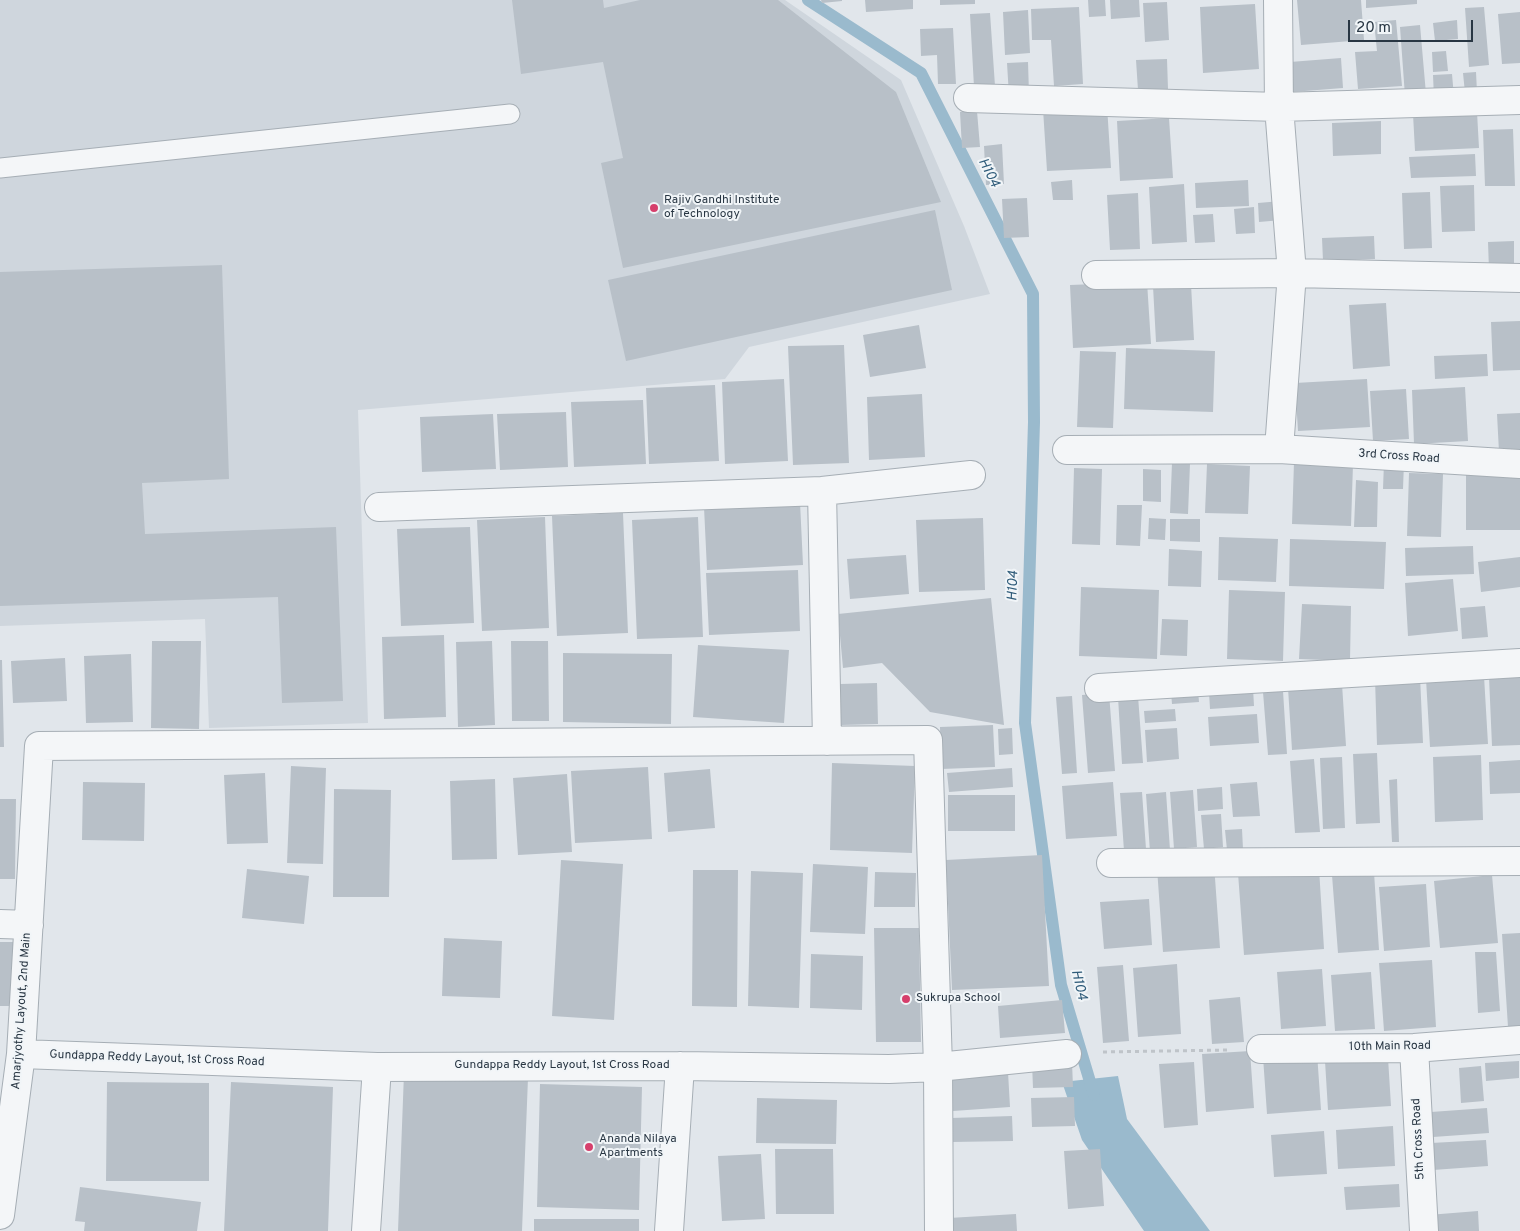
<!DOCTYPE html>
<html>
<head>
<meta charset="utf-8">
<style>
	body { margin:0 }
	#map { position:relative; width:1520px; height:1231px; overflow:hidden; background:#e1e6eb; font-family:Overpass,sans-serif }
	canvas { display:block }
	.scale { position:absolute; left:1348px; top:20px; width:125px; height:22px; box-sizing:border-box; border:2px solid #283643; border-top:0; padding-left:6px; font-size:15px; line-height:18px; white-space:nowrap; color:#283643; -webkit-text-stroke:4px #f1f5f8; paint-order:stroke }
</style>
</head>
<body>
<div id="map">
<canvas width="1520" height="1231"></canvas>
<div class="scale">20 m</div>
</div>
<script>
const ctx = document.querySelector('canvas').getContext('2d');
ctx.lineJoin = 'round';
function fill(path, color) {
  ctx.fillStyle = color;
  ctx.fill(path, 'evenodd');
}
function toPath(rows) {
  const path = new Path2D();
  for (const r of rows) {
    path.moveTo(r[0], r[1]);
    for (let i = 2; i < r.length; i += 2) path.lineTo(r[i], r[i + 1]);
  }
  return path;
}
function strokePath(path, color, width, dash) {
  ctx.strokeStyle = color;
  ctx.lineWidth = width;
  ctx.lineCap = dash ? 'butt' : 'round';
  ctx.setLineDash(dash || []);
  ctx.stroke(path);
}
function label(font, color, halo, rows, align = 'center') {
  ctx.font = font + ' Overpass,sans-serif';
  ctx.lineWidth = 4;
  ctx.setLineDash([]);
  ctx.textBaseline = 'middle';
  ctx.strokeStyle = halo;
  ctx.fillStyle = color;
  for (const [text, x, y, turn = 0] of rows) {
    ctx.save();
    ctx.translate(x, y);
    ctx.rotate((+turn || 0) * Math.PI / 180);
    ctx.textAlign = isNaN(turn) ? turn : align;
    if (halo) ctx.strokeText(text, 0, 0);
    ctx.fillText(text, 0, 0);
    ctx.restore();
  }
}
fill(toPath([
	[0,0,785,0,901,80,964,226,990,294,749,347,725,379,358,410,368,723,209,728,205,619,0,626]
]), '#cfd6dd');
fill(toPath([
	[1118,1076,1127,1119,1210,1231,1144,1231,1082,1140,1062,1082]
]), '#9abacd');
strokePath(toPath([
	[808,0,921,73,1033,294,1034,422,1025,723,1061,985,1094,1095]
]), '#9abacd', 12);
fill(toPath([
	[512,0,603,0,604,8,640,0,778,0,896,92,941,202,623,268,601,163,623,158,603,62,521,74],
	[821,0,842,0,842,1,822,3],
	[865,0,913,0,913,9,866,12],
	[940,0,975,0,975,4,940,5],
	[1088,0,1105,0,1106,16,1089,17],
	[1110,0,1139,0,1140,17,1111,19],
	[1297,0,1361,0,1364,40,1301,45],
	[1366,0,1417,0,1417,4,1366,8],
	[1167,2,1169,40,1145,42,1143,3],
	[1255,4,1259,69,1203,73,1200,7],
	[1079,7,1083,84,1054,86,1051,40,1032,40,1031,9],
	[1484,7,1489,65,1469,67,1465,8],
	[1028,10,1030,53,1005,55,1003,12],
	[1520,12,1520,63,1502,64,1498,14],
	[990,13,995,86,974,87,970,14],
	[1396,20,1402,86,1358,89,1355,52,1377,51,1374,22],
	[1457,20,1458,39,1435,41,1433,23],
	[1420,25,1426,94,1405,96,1400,27],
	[953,28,956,84,938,84,937,55,921,56,920,29],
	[1446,51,1448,71,1433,72,1432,52],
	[1341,58,1343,88,1292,92,1290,62],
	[1167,59,1168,89,1138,90,1136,60],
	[1028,62,1029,94,1009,96,1007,63],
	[1476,72,1477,92,1465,93,1463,73],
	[1452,74,1454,97,1434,98,1433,75],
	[1107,106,1111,168,1047,171,1043,109],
	[977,111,980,147,962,148,960,112],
	[1477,112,1479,148,1415,151,1413,114],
	[1169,118,1173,178,1120,181,1117,121],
	[1381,121,1381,154,1333,156,1332,123],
	[1513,129,1515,186,1485,186,1483,130],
	[1002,144,1004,184,986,185,984,146],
	[1475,154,1476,176,1411,178,1409,157],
	[1072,180,1073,200,1053,200,1051,182],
	[1248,180,1249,206,1196,208,1195,183],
	[1184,184,1187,242,1152,244,1149,187],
	[1474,185,1475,231,1442,232,1440,186],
	[1430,192,1432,248,1404,249,1402,193],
	[1138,193,1140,249,1110,250,1107,195],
	[1027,198,1029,237,1004,238,1002,199],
	[1281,201,1282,220,1259,222,1258,203],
	[1254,207,1255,233,1236,234,1234,209],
	[935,210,952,290,626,361,608,280],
	[1213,214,1215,242,1195,243,1193,215],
	[1374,236,1375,259,1323,261,1322,238],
	[1514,241,1514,269,1489,270,1488,242],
	[222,265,229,479,142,483,145,534,336,527,343,701,282,703,278,597,0,606,0,272],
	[1147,282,1151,344,1073,348,1070,285],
	[1191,284,1194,340,1156,342,1153,286],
	[1386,303,1390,366,1353,369,1349,305],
	[1520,321,1520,370,1493,371,1491,322],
	[919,325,926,368,870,377,863,335],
	[844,345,849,463,793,465,788,346],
	[1126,348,1215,351,1213,412,1124,409],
	[1080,351,1116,352,1113,428,1077,427],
	[1487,354,1488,376,1435,379,1434,356],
	[784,379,788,461,725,464,722,382],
	[1367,379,1370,427,1298,431,1295,383],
	[715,385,719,461,649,464,646,388],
	[1465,387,1468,441,1414,444,1412,390],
	[1406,389,1409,439,1373,441,1370,391],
	[922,394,925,457,869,460,867,397],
	[643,400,646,464,574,467,571,402],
	[566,412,568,467,500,470,497,414],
	[1520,413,1520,451,1499,452,1497,414],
	[493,414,496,469,422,472,420,417],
	[1294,462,1353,464,1351,526,1292,524],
	[1384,462,1404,462,1403,489,1383,489],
	[1172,463,1190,464,1188,514,1170,513],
	[1207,464,1250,466,1248,514,1205,513],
	[1074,468,1102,469,1100,545,1072,544],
	[1143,469,1161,470,1161,502,1143,501],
	[1466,472,1520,472,1520,530,1466,530],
	[1409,473,1443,474,1441,537,1407,536],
	[1356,480,1378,482,1377,527,1354,527],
	[800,502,803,565,707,570,704,507],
	[1117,505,1142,505,1140,546,1116,545],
	[623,513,628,633,557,636,552,516],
	[545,517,549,628,482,631,477,520],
	[698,517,703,637,637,639,632,520],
	[983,518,985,590,919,592,916,520],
	[1149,518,1166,519,1165,540,1148,539],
	[1170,519,1200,519,1200,542,1170,541],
	[470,527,474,623,401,626,397,529],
	[1219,537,1278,539,1276,582,1218,580],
	[1290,539,1386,542,1384,589,1289,586],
	[1473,546,1474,574,1406,576,1405,548],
	[1169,549,1202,551,1201,587,1168,586],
	[906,555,909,594,850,599,847,559],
	[1520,557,1520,587,1481,592,1478,562],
	[798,570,800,631,709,635,706,573],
	[1453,579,1458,631,1408,636,1405,583],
	[1081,587,1159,590,1157,659,1079,656],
	[1229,590,1285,592,1283,661,1227,659],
	[991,598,1004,725,930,712,882,663,843,668,838,614],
	[1302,604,1351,606,1350,661,1299,659],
	[1485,606,1488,637,1462,639,1460,608],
	[1162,619,1188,620,1187,656,1160,655],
	[444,635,446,717,384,719,382,637],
	[152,641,201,641,199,729,151,728],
	[492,641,495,725,458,727,456,642],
	[511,641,548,641,549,721,512,721],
	[698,645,789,650,784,723,693,717],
	[563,653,672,654,671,724,563,722],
	[131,654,133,722,86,723,84,656],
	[65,658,67,701,13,703,11,661],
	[0,660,2,660,4,747,0,747],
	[1520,675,1520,745,1492,746,1489,677],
	[1420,676,1423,743,1377,745,1375,678],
	[1484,676,1488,744,1430,747,1426,679],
	[877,683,878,724,841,725,840,684],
	[1342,684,1346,746,1292,750,1288,688],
	[1253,688,1254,706,1210,709,1209,692],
	[1198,690,1199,702,1172,704,1171,692],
	[1283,691,1287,754,1268,755,1263,692],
	[1109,693,1115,771,1088,773,1082,695],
	[1072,696,1077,773,1062,774,1056,697],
	[1138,696,1143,763,1122,764,1118,697],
	[1175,709,1176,721,1145,723,1144,711],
	[1257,714,1259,743,1210,746,1208,717],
	[993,725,995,767,941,769,940,727],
	[1012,728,1013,754,999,755,998,729],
	[1177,728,1179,759,1147,762,1145,730],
	[1377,753,1380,823,1356,824,1353,754],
	[1481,755,1483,820,1435,822,1433,757],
	[1342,757,1345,828,1323,829,1320,758],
	[1314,759,1320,832,1295,833,1290,761],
	[1520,760,1520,793,1490,794,1489,762],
	[832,763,915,766,912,853,830,850],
	[291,766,326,768,323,864,287,863],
	[648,767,652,839,575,843,571,771],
	[1012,768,1013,787,949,792,947,773],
	[710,769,715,828,668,832,664,773],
	[265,773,268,843,227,844,224,775],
	[567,774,572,852,518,855,513,778],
	[495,779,497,859,452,860,450,781],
	[1397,779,1399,842,1392,842,1389,780],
	[83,782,145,783,144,841,82,840],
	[1113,782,1117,836,1066,839,1062,786],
	[1257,782,1260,816,1233,817,1230,784],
	[1222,787,1223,809,1198,811,1197,789],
	[334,789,391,790,389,897,333,897],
	[1193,790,1197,847,1174,849,1170,792],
	[1142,792,1146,849,1124,851,1120,793],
	[1166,792,1170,850,1150,852,1146,794],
	[948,795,1015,795,1015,831,948,831],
	[0,799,16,799,15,879,0,879],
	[1221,814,1223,847,1204,849,1201,815],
	[1242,829,1243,849,1227,850,1225,830],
	[1042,855,1049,986,952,990,946,860],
	[561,860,623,864,614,1020,552,1016],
	[813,864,868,867,865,934,810,932],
	[1214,864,1220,948,1163,952,1157,868],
	[1319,868,1324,949,1244,955,1238,873],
	[247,869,309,876,304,924,242,918],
	[693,870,738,870,737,1007,692,1006],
	[751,871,803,873,799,1008,748,1006],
	[875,872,916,873,915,907,874,907],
	[1374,872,1379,950,1338,953,1332,875],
	[1492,875,1498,943,1440,948,1434,881],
	[1426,884,1430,947,1384,951,1379,887],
	[1149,899,1152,945,1104,949,1100,902],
	[874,928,919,928,921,1042,876,1042],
	[1520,933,1520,1026,1508,1027,1502,934],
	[444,938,502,941,500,998,442,996],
	[0,942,20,942,20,1006,0,1006],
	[1475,952,1496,952,1500,1011,1478,1013],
	[811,954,863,956,862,1010,810,1008],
	[1432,960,1436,1027,1384,1031,1379,963],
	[1177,964,1181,1034,1138,1037,1133,968],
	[1123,965,1129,1041,1103,1043,1097,967],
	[1322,969,1326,1026,1281,1029,1277,972],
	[1371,972,1375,1029,1335,1031,1331,975],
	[1240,997,1244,1042,1212,1044,1209,1000],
	[1062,1000,1065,1033,1000,1038,998,1006],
	[1250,1051,1254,1108,1206,1112,1202,1054],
	[1317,1053,1321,1110,1267,1114,1263,1057],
	[1388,1058,1391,1106,1328,1110,1325,1061],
	[1519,1061,1519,1078,1486,1081,1485,1063],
	[1072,1062,1073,1087,1033,1088,1032,1063],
	[1194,1062,1198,1125,1164,1128,1159,1064],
	[1481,1066,1484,1101,1461,1103,1459,1068],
	[1008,1072,1010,1107,953,1111,951,1076],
	[404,1073,528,1078,522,1231,398,1231],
	[107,1082,209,1083,209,1181,106,1181],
	[231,1082,333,1087,328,1231,224,1231],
	[540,1084,642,1087,639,1210,537,1207],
	[1074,1097,1075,1126,1032,1127,1031,1098],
	[757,1098,837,1100,836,1144,756,1143],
	[1487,1108,1489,1133,1433,1137,1431,1112],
	[1012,1116,1013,1141,952,1142,951,1118],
	[1393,1126,1395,1166,1338,1169,1336,1130],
	[1324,1131,1327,1174,1274,1177,1271,1135],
	[1486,1140,1488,1166,1433,1170,1431,1143],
	[775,1149,833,1149,834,1214,776,1214],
	[1100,1149,1104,1206,1068,1209,1064,1151],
	[761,1154,765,1219,722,1221,718,1156],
	[1399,1184,1400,1207,1346,1210,1344,1187],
	[80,1187,201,1202,197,1231,84,1231,85,1222,75,1221],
	[1478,1211,1479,1231,1429,1231,1428,1215],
	[1016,1214,1017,1231,950,1231,949,1218],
	[534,1219,639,1219,639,1231,534,1231]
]), '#b8c0c8');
const service = toPath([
	[0,168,510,114]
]);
const minor = toPath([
	[1278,0,1279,107,1292,273,1279,449],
	[968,98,1279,107,1520,100],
	[1096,275,1292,273,1520,278],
	[1067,450,1279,449,1520,464],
	[822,491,827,741],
	[379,507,822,491,971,475],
	[1099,688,1520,663],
	[1111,863,1520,861],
	[0,924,29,925],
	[1414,1048,1424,1231],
	[1261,1049,1414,1048,1520,1040],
	[21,1054,377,1067,680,1066,889,1069,938,1067,939,1231],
	[0,1215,21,1054,39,746,928,740,938,1067,1067,1054],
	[366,1231,377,1067],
	[669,1231,680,1066]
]);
strokePath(service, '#a6aeb5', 21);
strokePath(minor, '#a6aeb5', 30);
strokePath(toPath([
	[1103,1052,1227,1050]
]), '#bfc4c9', 3, [4, 4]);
strokePath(service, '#f4f6f8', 19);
strokePath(minor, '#f4f6f8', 28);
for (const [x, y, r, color] of [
	[654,208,5,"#d63f6c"],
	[906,999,5,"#d63f6c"],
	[589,1147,5,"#d63f6c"]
]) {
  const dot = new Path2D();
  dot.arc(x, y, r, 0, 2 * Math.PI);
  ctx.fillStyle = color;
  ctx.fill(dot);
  strokePath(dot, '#f1f5f8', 2);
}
label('12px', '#283643', '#f1f5f8', [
	["Rajiv Gandhi Institute",664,201],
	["of Technology",664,215],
	["Sukrupa School",916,999],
	["Ananda Nilaya",599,1140],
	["Apartments",599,1154]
], 'left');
label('12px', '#283643', '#f1f5f8', [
	["3rd Cross Road",1399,457,4],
	["Amarjyothy Layout, 2nd Main",22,1011,-86],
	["10th Main Road",1390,1047,-1],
	["Gundappa Reddy Layout, 1st Cross Road",157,1059,2],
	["Gundappa Reddy Layout, 1st Cross Road",562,1066],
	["5th Cross Road",1419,1139,-93]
]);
label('italic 14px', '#305c7a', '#f1f5f8', [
	["H104",988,173,63],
	["H104",1014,586,-88],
	["H104",1078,985,77]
]);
</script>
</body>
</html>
